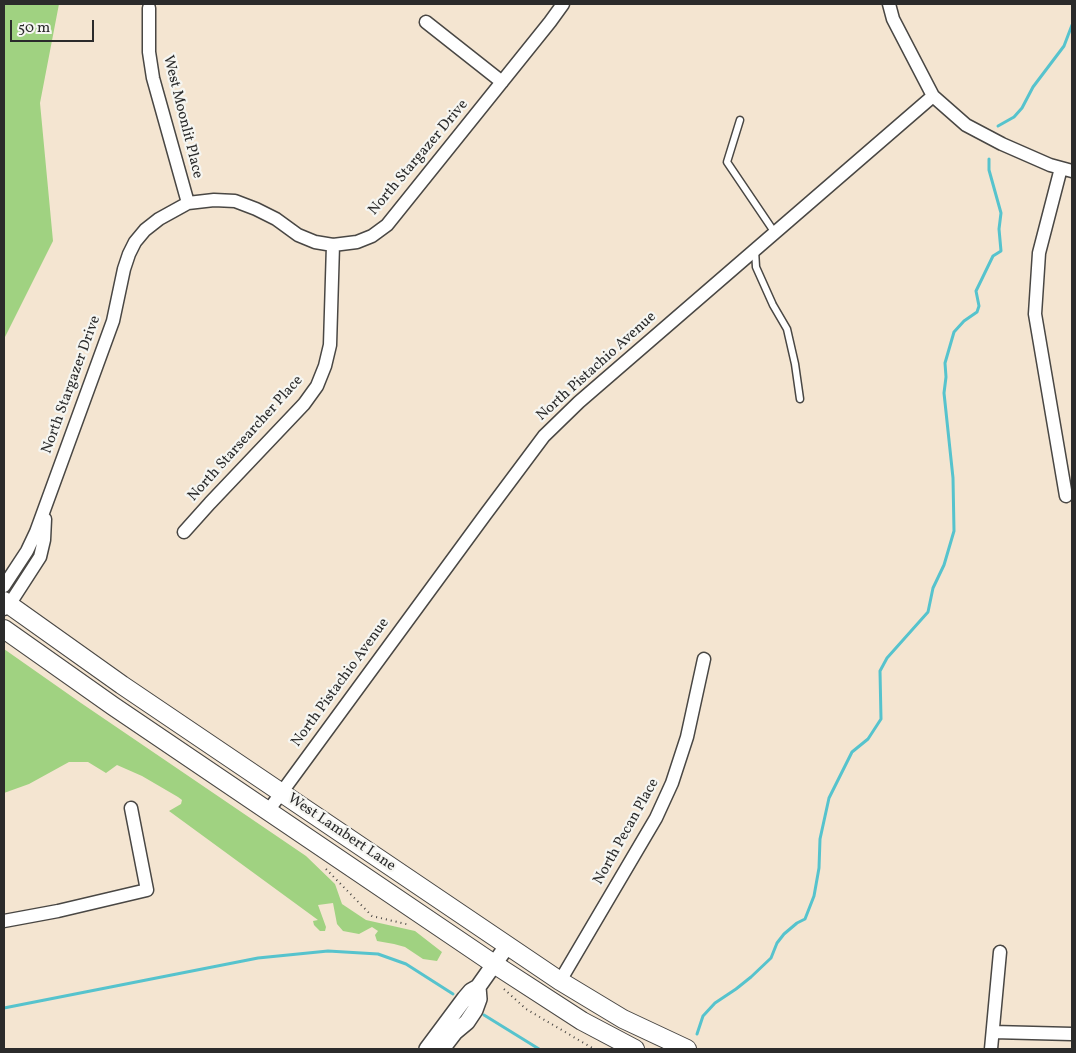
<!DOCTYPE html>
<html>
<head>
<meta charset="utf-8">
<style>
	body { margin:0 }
	#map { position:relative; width:1076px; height:1053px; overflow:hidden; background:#f4e5d1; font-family:Vollkorn,serif }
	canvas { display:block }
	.frame { position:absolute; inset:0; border:5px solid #2b2b2b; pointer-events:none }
	.scale { position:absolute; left:10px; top:20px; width:84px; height:22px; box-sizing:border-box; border:2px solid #2b2b2b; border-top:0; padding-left:6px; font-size:15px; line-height:18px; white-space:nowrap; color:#2b2b2b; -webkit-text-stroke:4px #f6f6f2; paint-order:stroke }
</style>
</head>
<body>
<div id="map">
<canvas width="1076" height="1053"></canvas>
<div class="frame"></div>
<div class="scale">50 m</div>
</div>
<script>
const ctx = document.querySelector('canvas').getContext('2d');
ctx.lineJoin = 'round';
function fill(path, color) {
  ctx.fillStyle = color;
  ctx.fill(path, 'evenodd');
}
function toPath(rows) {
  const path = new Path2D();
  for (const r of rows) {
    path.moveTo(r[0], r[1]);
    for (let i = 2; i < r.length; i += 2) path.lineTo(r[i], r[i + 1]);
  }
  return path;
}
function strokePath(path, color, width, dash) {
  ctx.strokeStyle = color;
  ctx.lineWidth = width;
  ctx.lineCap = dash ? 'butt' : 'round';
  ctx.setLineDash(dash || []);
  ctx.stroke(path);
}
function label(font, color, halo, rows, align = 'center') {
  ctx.font = font + ' Vollkorn,serif';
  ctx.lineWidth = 4.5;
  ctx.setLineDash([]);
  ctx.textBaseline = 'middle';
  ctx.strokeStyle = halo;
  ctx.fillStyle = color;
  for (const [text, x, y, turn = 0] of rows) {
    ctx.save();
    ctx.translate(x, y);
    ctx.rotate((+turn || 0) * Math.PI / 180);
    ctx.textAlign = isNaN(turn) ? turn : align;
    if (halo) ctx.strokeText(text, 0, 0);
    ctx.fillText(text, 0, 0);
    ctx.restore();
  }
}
fill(toPath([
	[4,4,59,4,40,103,53,241,4,339],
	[4,649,81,703,306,856,335,884,342,904,366,920,415,931,442,952,437,961,423,959,405,947,394,944,377,941,375,935,378,931,372,927,359,934,343,931,337,924,333,903,318,905,326,927,325,931,320,931,314,925,313,921,318,920,169,811,181,804,182,800,178,797,142,776,117,765,106,773,88,762,69,762,29,784,4,793]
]), '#a0d281');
strokePath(toPath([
	[998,126,1014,117,1022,108,1033,87,1064,46,1072,25],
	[4,1008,258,958,328,951,378,954,406,964,453,994],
	[484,1015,539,1049],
	[697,1034,703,1016,715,1003,736,989,751,977,771,958,777,943,784,934,797,923,805,919,814,896,819,868,820,839,829,798,852,752,868,739,881,719,880,671,887,658,928,612,933,588,944,565,954,531,953,478,944,393,946,377,945,363,954,332,964,321,977,312,979,306,976,291,993,256,1001,251,999,229,1001,213,989,170,989,159]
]), '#56c3cd', 3);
const service = toPath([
	[740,120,727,162,775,233],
	[755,250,756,267,773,305,787,329,795,364,800,399]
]);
const minor = toPath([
	[889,4,893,19,933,96,966,125,1002,144,1050,165,1072,171],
	[149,8,149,52,153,78,188,203],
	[426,22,502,82],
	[1061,168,1039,253,1035,314,1066,496],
	[184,532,210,503,304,404,317,386,325,366,330,345,333,245],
	[4,586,27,551,36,532,113,321,124,269,129,254,135,242,145,230,159,219,188,203,214,200,235,201,256,209,276,219,298,235,315,242,333,245,357,242,372,236,387,225,550,22,563,4],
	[4,609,9,605,40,557,44,540,45,519],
	[268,811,485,515,544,436,579,402,933,96],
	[4,921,58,911,147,890,131,808],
	[560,981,656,818,672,783,687,737,704,659],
	[993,1032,1072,1034],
	[991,1049,1000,952]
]);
const tertiary = toPath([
	[427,1049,465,998,471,991,478,987,507,946],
	[442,1049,455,1032,467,1022,475,1010,479,999,478,987]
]);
const secondary = toPath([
	[4,601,122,685,560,981,623,1019,687,1049],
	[4,629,113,706,494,964,582,1021,635,1049]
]);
strokePath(service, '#494744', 9);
strokePath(minor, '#494744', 15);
strokePath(tertiary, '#494744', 18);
strokePath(secondary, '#494744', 20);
strokePath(toPath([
	[326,869,372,916,410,925],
	[504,989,526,1009,594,1049]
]), '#494744', 2, [1, 4]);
strokePath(service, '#fff', 6);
strokePath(minor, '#fff', 12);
strokePath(tertiary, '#fff', 15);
strokePath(secondary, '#fff', 18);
label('15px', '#2b2b2b', '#f6f6f2', [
	["West Moonlit Place",182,117,76],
	["North Stargazer Drive",419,158,-50],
	["North Pistachio Avenue",597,367,-42],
	["North Stargazer Drive",72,385,-70],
	["North Starsearcher Place",246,439,-48],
	["North Pistachio Avenue",341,683,-54],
	["North Pecan Place",627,832,-61],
	["West Lambert Lane",341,833,34]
]);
</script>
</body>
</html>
